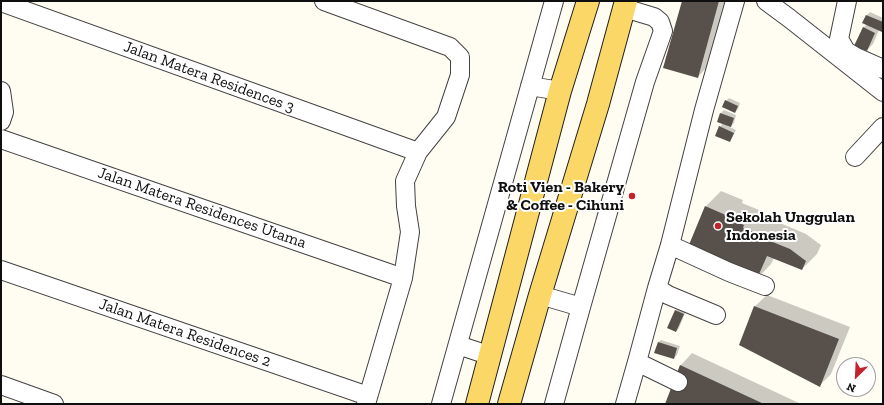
<!DOCTYPE html>
<html>
<head>
<meta charset="utf-8">
<style>
	body { margin:0 }
	#map { position:relative; width:884px; height:405px; overflow:hidden; background:#fffcf2; font-family:"Zilla Slab",serif }
	canvas { display:block }
	.frame { position:absolute; inset:0; border:2px solid #0f0f0f; pointer-events:none }
	.north { position:absolute; left:836px; top:357px; width:40px; height:40px; box-sizing:border-box; background:#fff; border:1px solid #9f9f9f; border-radius:50%; rotate:204deg; font-size:11px; font-weight:700; line-height:16px; text-align:center; color:#0f0f0f }
	.north::after { content:''; display:block; margin:auto; width:14px; height:18px; background:#c3242b; clip-path:polygon(50% 0,100% 100%,50% 72%,0 100%) }
</style>
</head>
<body>
<div id="map">
<canvas width="884" height="405"></canvas>
<div class="frame"></div>
<div class="north">N</div>
</div>
<script>
const ctx = document.querySelector('canvas').getContext('2d');
ctx.lineJoin = 'round';
function fill(path, color) {
  ctx.fillStyle = color;
  ctx.fill(path, 'evenodd');
}
function toPath(rows) {
  const path = new Path2D();
  for (const r of rows) {
    path.moveTo(r[0], r[1]);
    for (let i = 2; i < r.length; i += 2) path.lineTo(r[i], r[i + 1]);
  }
  return path;
}
function strokePath(path, color, width, dash) {
  ctx.strokeStyle = color;
  ctx.lineWidth = width;
  ctx.lineCap = dash ? 'butt' : 'round';
  ctx.setLineDash(dash || []);
  ctx.stroke(path);
}
function label(font, color, halo, rows, align = 'center') {
  ctx.font = font + ' "Zilla Slab",serif';
  ctx.lineWidth = 4;
  ctx.setLineDash([]);
  ctx.textBaseline = 'middle';
  ctx.strokeStyle = halo;
  ctx.fillStyle = color;
  for (const [text, x, y, turn = 0] of rows) {
    ctx.save();
    ctx.translate(x, y);
    ctx.rotate((+turn || 0) * Math.PI / 180);
    ctx.textAlign = isNaN(turn) ? turn : align;
    if (halo) ctx.strokeText(text, 0, 0);
    ctx.fillText(text, 0, 0);
    ctx.restore();
  }
}
fill(toPath([
	[683,1,725,1,707,67,698,77],
	[870,12,883,18,883,30,882,31,879,30,873,44,867,50,863,28,867,24,864,23,867,15],
	[729,98,740,103,738,109,735,112,726,101],
	[724,110,736,115,734,123,730,127,736,130,732,138,729,141,720,127,723,123,721,113],
	[721,191,743,200,742,203,759,210,758,212,774,219,773,220,806,234,821,245,817,254,802,269,774,258,771,264,756,280,706,206],
	[767,295,850,327,831,374,820,385,740,345,755,306],
	[679,308,686,311,679,328,676,331,676,311],
	[661,340,680,346,677,355,674,358,658,343],
	[692,353,801,404,666,404,681,365]
]), '#0003');
fill(toPath([
	[682,1,719,1,698,78,663,68],
	[866,15,883,22,882,32,862,23],
	[863,27,875,33,867,51,854,46],
	[725,100,738,106,735,113,722,107],
	[720,113,734,118,731,127,717,122],
	[719,126,734,133,730,142,715,136],
	[705,206,728,216,727,218,744,225,743,228,759,234,758,236,790,249,806,261,802,270,767,256,756,281,686,252],
	[754,306,839,339,820,387,739,345],
	[675,310,684,314,676,332,667,328],
	[658,342,677,348,674,359,654,353],
	[680,365,764,404,665,404]
]), '#58504b');
const minor = toPath([
	[324,1,450,47,460,57,460,75,446,117,418,152,405,181,406,206,410,232,403,278,366,404],
	[766,1,789,18,883,92],
	[847,1,839,39,846,51,856,57,883,69],
	[1,2,418,152],
	[530,86,560,91],
	[1,91,4,112,1,121],
	[1,139,403,278],
	[855,157,883,127],
	[670,245,729,272,765,286],
	[1,270,368,396],
	[657,288,668,295,716,315],
	[540,295,581,307,645,82,663,31,660,22,654,17,624,8],
	[458,345,491,356],
	[637,362,678,382],
	[1,385,54,404],
	[441,404,554,1],
	[554,404,581,307],
	[625,404,637,362,657,288,670,245,704,110,735,1]
]);
const major = toPath([
	[477,404,560,91,588,1],
	[509,404,540,295,598,104,626,1]
]);
strokePath(minor, '#424242', 20);
strokePath(major, '#202020', 24);
strokePath(minor, '#fff', 18);
strokePath(major, '#fad766', 22);
for (const [x, y, r, color] of [
	[632,196,4,"#c3242b"],
	[718,226,4,"#c3242b"]
]) {
  const dot = new Path2D();
  dot.arc(x, y, r, 0, 2 * Math.PI);
  ctx.fillStyle = color;
  ctx.fill(dot);
  strokePath(dot, '#fff', 1.5);
}
label('16px', '#0f0f0f', '#fff', [
	["Jalan Matera Residences 3",209,77,20],
	["Jalan Matera Residences Utama",202,208,19],
	["Jalan Matera Residences 2",185,333,19]
]);
label('bold 16px', '#0f0f0f', '#fff', [
	["Roti Vien - Bakery",624,187],
	["& Coffee - Cihuni",624,205],
	["Sekolah Unggulan",726,217,"left"],
	["Indonesia",726,235,"left"]
], 'right');
</script>
</body>
</html>
